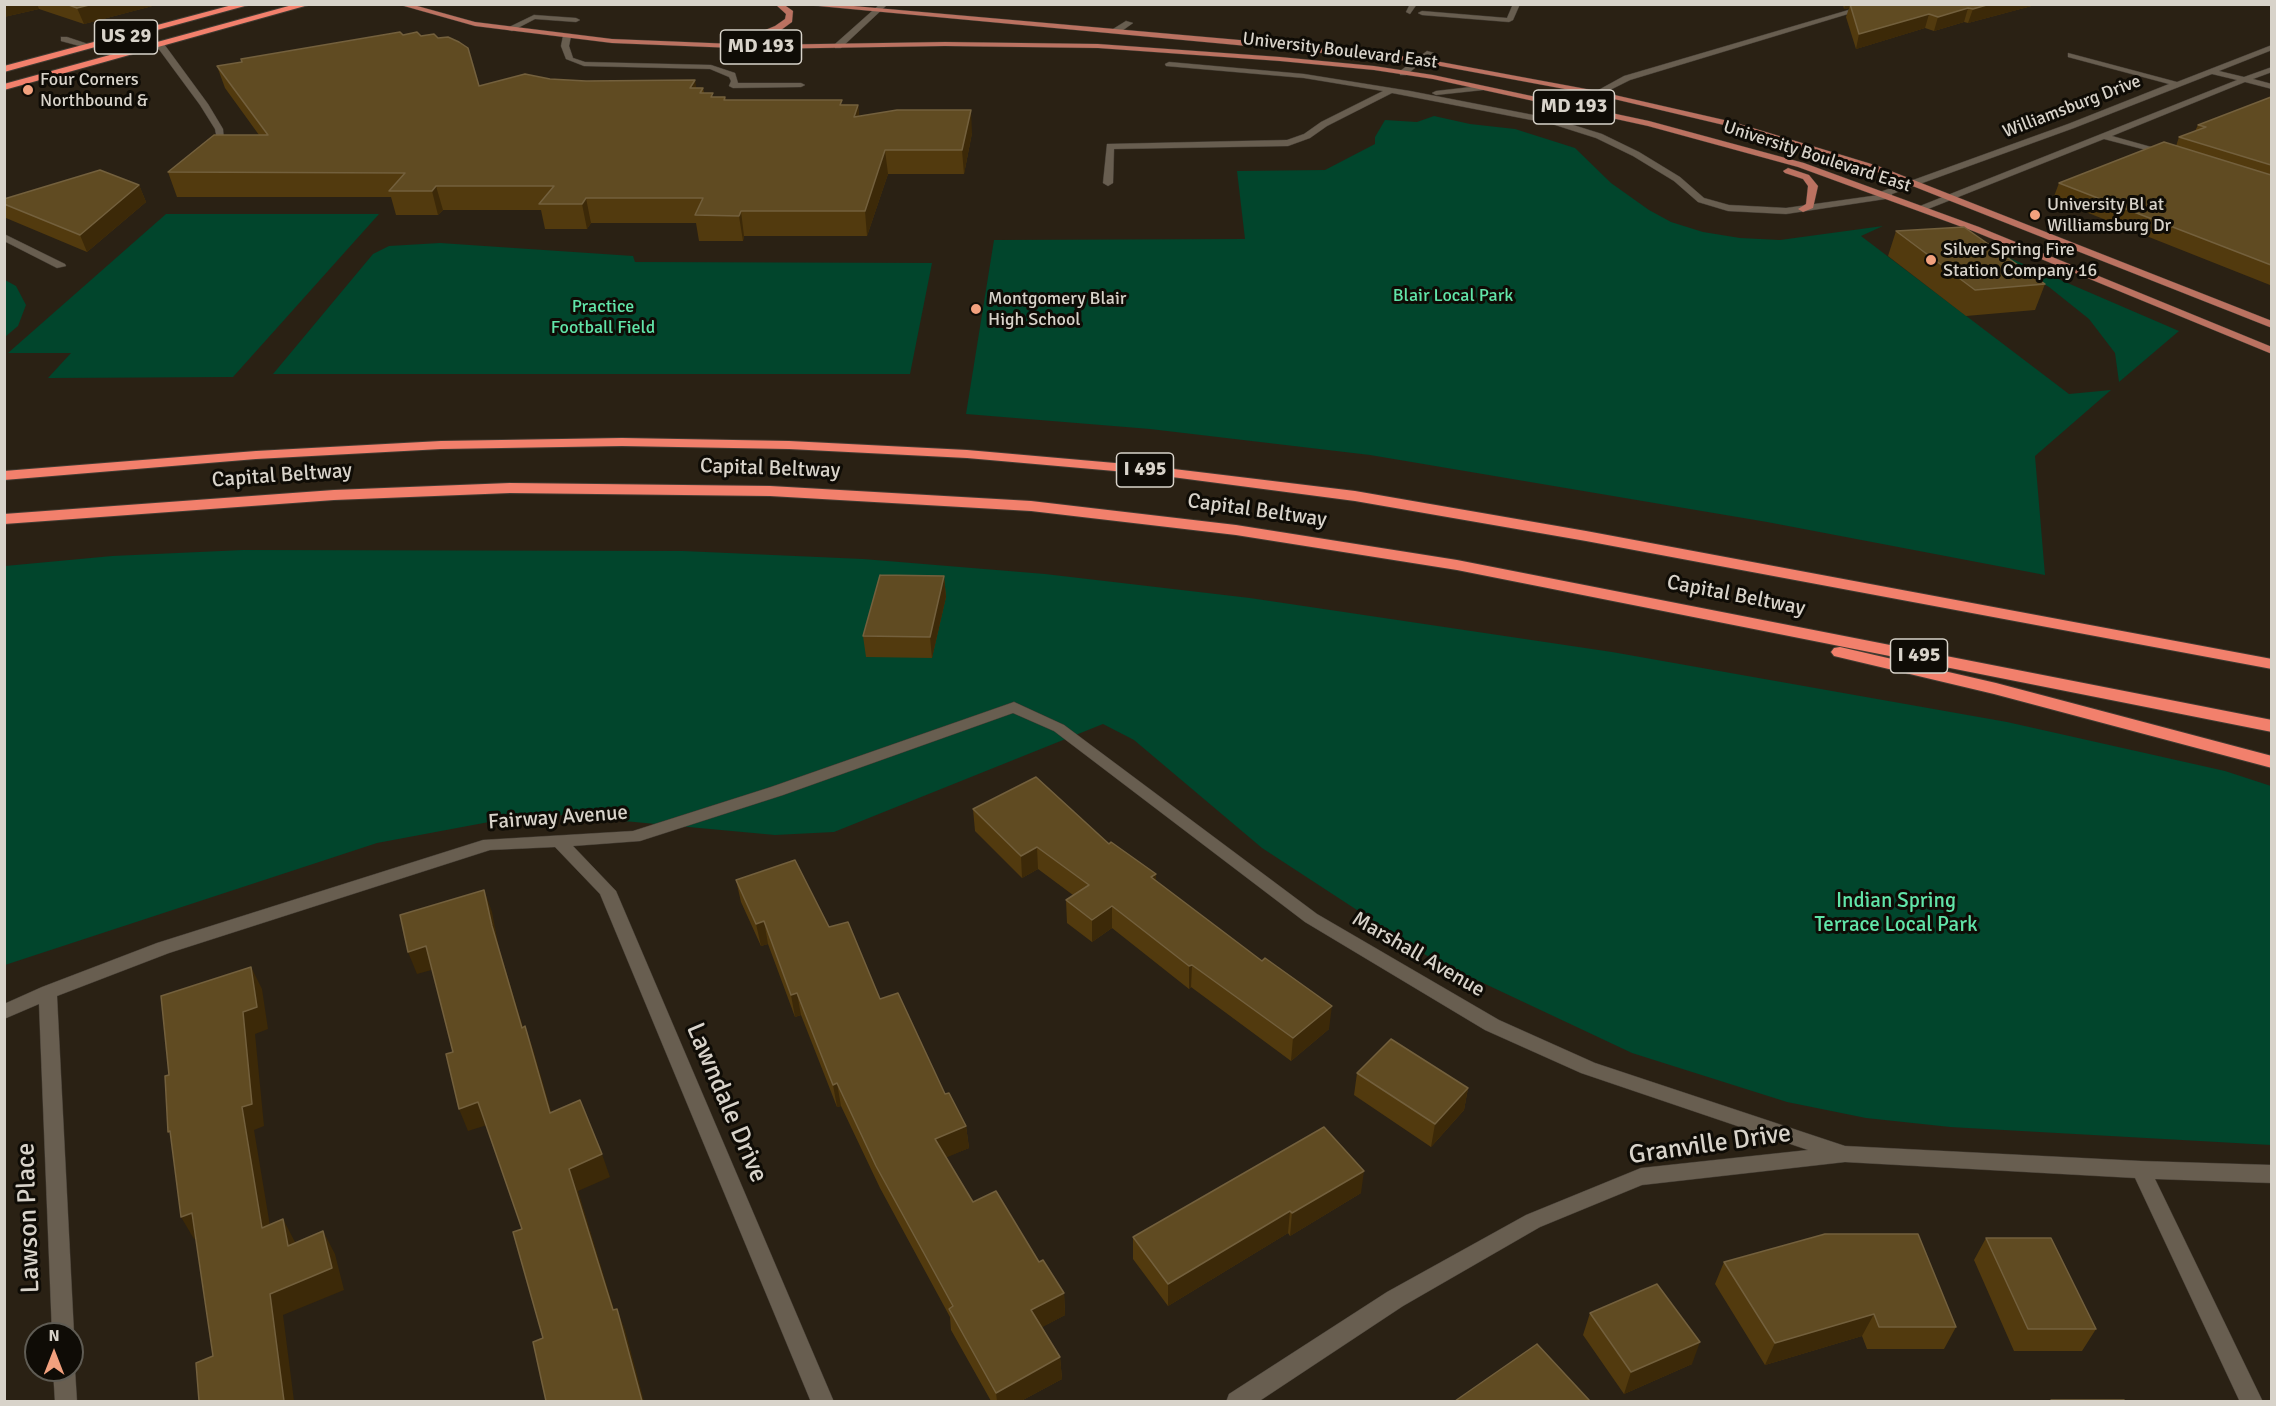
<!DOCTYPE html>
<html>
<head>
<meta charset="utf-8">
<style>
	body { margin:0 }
	#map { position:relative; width:2276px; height:1406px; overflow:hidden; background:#2a2114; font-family:Signika,sans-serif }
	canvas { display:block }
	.frame { position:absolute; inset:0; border:6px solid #d8d3ca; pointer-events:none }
	.north { position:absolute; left:24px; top:1322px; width:60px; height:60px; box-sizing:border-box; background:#0f0c06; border:2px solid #5f5c54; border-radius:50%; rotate:0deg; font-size:16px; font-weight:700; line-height:24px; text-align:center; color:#d8d3ca }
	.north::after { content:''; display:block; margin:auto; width:21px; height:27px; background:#f2a17e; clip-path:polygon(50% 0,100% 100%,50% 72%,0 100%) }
</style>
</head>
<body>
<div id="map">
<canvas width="2276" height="1406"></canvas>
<div class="frame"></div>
<div class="north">N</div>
</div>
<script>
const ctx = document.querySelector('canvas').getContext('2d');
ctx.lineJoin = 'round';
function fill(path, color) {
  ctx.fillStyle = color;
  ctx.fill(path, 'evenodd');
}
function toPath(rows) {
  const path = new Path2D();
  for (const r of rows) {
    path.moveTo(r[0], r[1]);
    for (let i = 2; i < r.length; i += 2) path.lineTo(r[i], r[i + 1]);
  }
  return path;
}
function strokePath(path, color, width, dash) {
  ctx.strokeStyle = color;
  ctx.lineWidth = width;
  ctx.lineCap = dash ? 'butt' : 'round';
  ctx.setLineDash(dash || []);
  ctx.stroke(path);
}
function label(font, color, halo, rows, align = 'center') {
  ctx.font = font + ' Signika,sans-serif';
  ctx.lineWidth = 6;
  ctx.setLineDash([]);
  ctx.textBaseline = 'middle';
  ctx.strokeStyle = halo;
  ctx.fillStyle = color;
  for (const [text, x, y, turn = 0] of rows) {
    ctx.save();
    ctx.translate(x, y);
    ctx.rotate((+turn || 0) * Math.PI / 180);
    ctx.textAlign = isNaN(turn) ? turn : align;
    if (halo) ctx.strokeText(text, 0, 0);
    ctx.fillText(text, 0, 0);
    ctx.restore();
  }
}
fill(toPath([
	[1434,116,1470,124,1515,129,1575,148,1611,183,1649,210,1671,222,1703,232,1740,238,1780,240,1883,226,1861,236,2069,394,2111,390,2035,456,2045,575,1767,522,1370,455,1150,429,966,414,994,240,1245,239,1237,171,1325,170,1375,144,1375,137,1385,120,1417,122],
	[166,214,379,214,233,377,48,378,71,353,8,353],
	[1970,241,2179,331,2119,382,2115,353,2089,319,2049,287],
	[440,243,633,256,635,262,932,263,910,374,273,374,373,254,389,246],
	[5,280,16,286,26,305,18,326,5,337],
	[243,550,683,551,863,559,1045,574,1250,598,1612,652,2007,722,2225,771,2271,786,2271,1145,1950,1127,1866,1118,1787,1102,1632,1053,1432,959,1262,848,1134,740,1103,724,834,832,775,835,537,813,377,843,5,965,5,566,112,556]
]), '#01452c');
const minor = toPath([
	[880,4,888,4,841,48,835,48,835,44,880,4],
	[1410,4,1417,4,1410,14,1406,12,1410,4],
	[1513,4,1520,4,1513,20,1509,22,1422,15,1418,13,1422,11,1507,18,1513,4],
	[1869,4,1881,4,1630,80,1600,95,1593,93,1624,76,1869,4],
	[534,15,576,18,580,20,576,22,535,19,512,31,505,29,534,15],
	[1126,21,1133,23,1119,33,1113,33,1113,29,1126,21],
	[567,34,571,36,569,46,573,58,585,62,711,65,735,73,738,83,801,83,805,85,801,87,733,88,729,86,731,81,729,77,710,69,584,66,566,59,561,46,563,36,567,34],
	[61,37,67,37,94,46,87,48,61,41,61,37],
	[158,44,164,44,208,104,223,129,224,141,217,139,215,129,200,105,158,48,158,44],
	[2272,45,2272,50,2219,71,2244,77,2272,67,2272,72,2253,79,2272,84,2272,89,2245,82,2112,136,2169,152,2169,156,2104,139,1923,211,1918,208,1920,206,2237,80,2212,74,2074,128,1892,194,1892,198,1786,214,1728,211,1698,202,1674,181,1633,156,1596,138,1552,124,1392,93,1327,126,1310,138,1288,146,1114,149,1113,183,1108,186,1103,183,1107,144,1287,140,1304,134,1321,122,1383,91,1304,78,1166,66,1165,64,1169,62,1304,74,1410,91,1554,119,1602,134,1639,152,1680,177,1704,198,1729,205,1786,208,1879,195,1880,192,2068,124,2169,84,2068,57,2068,53,2177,82,2272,45],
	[1427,51,1434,53,1406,75,1400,75,1400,71,1427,51],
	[1480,86,1483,86,1483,90,1436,95,1432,93,1436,91,1480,86],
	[4,234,65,264,66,266,57,268,4,241,4,234],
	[1014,702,1064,725,1317,914,1499,1020,1595,1063,1845,1146,2141,1161,2272,1165,2272,1183,2155,1179,2263,1402,2240,1402,2135,1178,1845,1162,1642,1185,1540,1227,1403,1306,1258,1402,1226,1402,1229,1394,1387,1292,1526,1215,1641,1168,1808,1150,1581,1073,1485,1030,1305,922,1054,731,1013,713,783,795,640,841,573,846,616,891,834,1402,811,1402,600,894,555,847,490,850,169,953,57,996,74,1334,72,1339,72,1334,52,1334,39,1004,4,1019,4,1004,42,987,157,943,483,840,633,831,771,787,1014,702],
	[72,1363,75,1370,77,1402,55,1402,53,1370,72,1370,72,1363]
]);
const major = toPath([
	[397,4,410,4,475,22,612,39,758,45,945,42,1098,44,1280,57,1374,66,1433,75,1649,121,1804,163,1979,227,2272,347,2272,354,1973,231,1798,167,1648,126,1433,79,1374,70,1280,61,1098,48,945,46,758,49,612,43,475,26,397,4],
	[775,4,783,4,793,11,792,22,781,30,763,37,729,42,729,38,758,33,775,26,785,19,786,14,775,4],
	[797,4,831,4,1296,45,1419,58,1597,91,1733,122,1878,166,2272,321,2272,328,1872,170,1728,126,1597,95,1419,62,797,4],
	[1788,168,1809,175,1818,186,1813,208,1803,212,1798,209,1806,204,1808,186,1803,179,1785,173,1783,171,1788,168]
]);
const highway = toPath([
	[236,4,252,4,4,72,4,66,236,4],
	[296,4,312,4,4,90,4,84,296,4],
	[622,438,789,441,967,450,1149,466,1355,491,1586,531,2272,659,2272,669,1586,541,1355,501,1149,474,967,458,789,449,622,446,441,449,256,459,4,480,4,471,256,451,441,441,622,438],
	[510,483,770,486,1031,501,1236,525,1457,560,2272,720,2272,732,1457,570,1236,535,1031,511,770,496,510,493,334,500,4,524,4,514,334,490,510,483],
	[1840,647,1996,683,2272,756,2272,768,1994,694,1834,656,1831,652,1834,648,1840,647]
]);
strokePath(minor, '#423b32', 1);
strokePath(major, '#423b32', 1);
strokePath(highway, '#423b32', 2);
fill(minor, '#685e50');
fill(major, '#bb7261');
fill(highway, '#f2806c');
fill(toPath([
	[4,4,160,4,84,24,39,9,4,17],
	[1843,4,2039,4,1968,23,1964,22,1934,31,1925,28,1856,49,1846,17,1849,8,1844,9],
	[217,66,479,86,550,79,703,88,704,93,714,97,725,97,726,100,858,105,859,116,972,133,964,174,888,174,867,236,744,236,743,241,699,241,696,223,591,223,587,229,545,229,541,210,443,210,438,215,396,215,391,197,177,197,168,172,259,135,225,88],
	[2271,97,2271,284,2270,285,2053,199,2059,183,2176,146,2179,137,2195,131,2198,125],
	[139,185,146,202,87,252,6,218,4,215,4,199],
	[1896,231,2045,284,2035,310,1966,316,1888,256],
	[944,576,946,597,932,658,866,657,863,636],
	[973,809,1109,844,1156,881,1329,1029,1291,1061,1191,987,1189,989,1112,928,1092,942,1067,923,1066,900,1073,895,1038,869,1022,878,975,831],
	[736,880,829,927,880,999,966,1126,969,1148,946,1157,973,1202,1039,1262,1064,1293,1065,1315,1042,1327,1060,1357,1062,1379,1021,1401,991,1401,951,1330,950,1317,880,1188,841,1106,837,1107,801,1015,795,1017,768,944,761,946,741,902],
	[1357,1073,1468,1088,1464,1110,1431,1147,1354,1095],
	[1361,1193,1290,1236,1288,1233,1168,1306,1133,1259,1133,1237],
	[1986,1238,2096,1329,2082,1351,2014,1351,1974,1260],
	[1724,1262,1956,1327,1944,1349,1867,1349,1862,1336,1765,1365,1715,1284],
	[1590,1313,1692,1364,1624,1394,1583,1335]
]), '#523a0e');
fill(toPath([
	[4,4,37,4,39,9,4,17],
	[93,4,160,4,84,24,77,8],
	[1845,4,1850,4,1849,8,1844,9],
	[1990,4,2039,4,1968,23,1973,9],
	[1968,8,1964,22,1934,31,1938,17],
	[1929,14,1925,28,1856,49,1859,34],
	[695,80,699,103,690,88],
	[858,105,860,128,854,117],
	[971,110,972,133,964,174,962,150],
	[885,150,888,174,867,236,865,211],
	[139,185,146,202,87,252,80,235],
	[436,186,443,210,438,215,432,191],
	[586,198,591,223,587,229,582,204],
	[741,211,744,236,743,241,739,216],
	[944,576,946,597,932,658,930,637],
	[1037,847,1038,869,1022,878,1021,856],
	[1156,874,1156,896,1151,877],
	[484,890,492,912,499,948,530,1050,522,1028,492,926],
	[1112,906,1112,928,1092,942,1092,920],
	[764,921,768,944,761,946,756,924],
	[426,946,435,969,417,974,408,952],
	[1192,965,1191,987,1189,989,1189,966],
	[251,967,262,989,268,1029,255,1034,264,1126,254,1130,274,1250,262,1228,242,1107,243,1012],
	[797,993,801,1015,795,1017,791,995],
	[1332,1006,1329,1029,1291,1061,1293,1038],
	[525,1026,533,1049,558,1135,550,1113],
	[837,1083,841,1106,837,1107,833,1085],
	[1468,1088,1464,1110,1431,1147,1435,1124],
	[478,1102,487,1125,468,1131,459,1109],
	[966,1126,969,1148,938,1161,935,1139],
	[602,1154,610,1177,578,1191,621,1332,613,1310,569,1169],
	[1364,1171,1361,1193,1290,1236,1292,1213],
	[1290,1211,1288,1233,1168,1306,1168,1284],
	[192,1213,206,1235,194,1239,181,1217],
	[283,1219,295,1242,300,1268,288,1246],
	[323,1231,335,1254,344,1290,283,1315,294,1401,284,1401,270,1294],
	[1064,1293,1065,1315,1033,1332,1031,1310],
	[617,1309,625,1330,644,1401,642,1401],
	[1874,1314,1862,1336,1765,1365,1775,1343],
	[1700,1342,1692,1364,1624,1394,1631,1372],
	[1060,1357,1062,1379,1021,1401,997,1401,996,1393]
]), '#3c2908');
const building = toPath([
	[66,4,93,4,77,8,66,4],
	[1850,4,1990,4,1973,9,1968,8,1938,17,1929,14,1859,34,1850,4],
	[400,32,403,35,417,32,421,36,434,34,438,38,448,37,459,42,468,48,479,86,525,74,550,79,586,81,695,80,690,88,703,88,700,93,713,93,711,97,725,97,724,100,842,100,840,105,858,105,854,117,897,110,971,110,962,150,885,150,865,211,741,211,739,216,695,215,703,198,586,198,582,204,539,204,554,186,436,186,432,191,389,191,405,173,168,172,214,135,268,135,217,66,242,62,241,59,400,32],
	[2271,97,2271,165,2179,137,2206,127,2198,125,2271,97],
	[2164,142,2271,175,2271,265,2059,183,2164,142],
	[100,170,139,185,80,235,4,204,4,199,100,170],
	[1964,227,2045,284,1975,290,1896,231,1964,227],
	[880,575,944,576,930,637,863,636,880,575],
	[1036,777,1109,844,1111,842,1156,874,1151,877,1262,961,1265,958,1332,1006,1293,1038,1192,965,1189,966,1112,906,1092,920,1066,900,1089,885,1037,847,1021,856,973,809,1036,777],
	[795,860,829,927,848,922,880,999,898,993,945,1094,949,1093,966,1126,935,1139,973,1202,996,1191,1039,1262,1043,1260,1064,1293,1031,1310,1060,1357,996,1393,949,1309,953,1306,876,1166,837,1083,833,1085,797,993,791,995,764,921,756,924,736,880,795,860],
	[484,890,492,926,522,1028,525,1026,550,1113,580,1100,602,1154,569,1169,613,1310,617,1309,642,1401,546,1401,533,1342,543,1338,513,1232,522,1229,478,1102,459,1109,446,1054,453,1052,426,946,408,952,400,915,484,890],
	[251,967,257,1007,243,1012,252,1104,242,1107,262,1228,283,1219,288,1246,323,1231,332,1268,270,1294,284,1401,199,1401,196,1363,213,1356,192,1213,181,1217,170,1131,168,1132,165,1076,169,1075,161,996,251,967],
	[1391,1039,1468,1088,1435,1124,1357,1073,1391,1039],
	[1324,1127,1364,1171,1292,1213,1290,1211,1168,1284,1133,1237,1324,1127],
	[1825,1234,1918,1234,1956,1327,1879,1327,1874,1314,1775,1343,1724,1262,1825,1234],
	[1986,1238,2051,1238,2096,1329,2028,1329,1986,1238],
	[1657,1284,1700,1342,1631,1372,1590,1313,1657,1284],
	[1537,1344,1590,1401,1455,1401,1537,1344],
	[2051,1400,2124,1400,2125,1401,2051,1401,2051,1400]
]);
fill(building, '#604b22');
strokePath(building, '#73603d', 1.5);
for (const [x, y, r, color] of [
	[28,90,6,"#f2a17e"],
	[2035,215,6,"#f2a17e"],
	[1931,260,6,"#f2a17e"],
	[976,309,6,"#f2a17e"]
]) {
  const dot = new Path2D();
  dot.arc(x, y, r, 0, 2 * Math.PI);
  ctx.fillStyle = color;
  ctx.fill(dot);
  strokePath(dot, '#0f0c06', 2);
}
label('18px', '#d8d3ca', '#0f0c06', [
	["University Boulevard East",1340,51,7],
	["Williamsburg Drive",2072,107,-21],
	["University Boulevard East",1817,157,18]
]);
label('18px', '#d8d3ca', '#0f0c06', [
	["Four Corners",40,80],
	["Northbound &",40,101],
	["University Bl at",2047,205],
	["Williamsburg Dr",2047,226],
	["Silver Spring Fire",1943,250],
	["Station Company 16",1943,271],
	["Montgomery Blair",988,299],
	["High School",988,320]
], 'left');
label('18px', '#61e5a9', '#0f0c06', [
	["Blair Local Park",1453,296],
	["Practice",603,307],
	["Football Field",603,328]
]);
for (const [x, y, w] of [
	[126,37,63],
	[761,47,81],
	[1574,107,81],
	[1145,470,57],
	[1919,656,57]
]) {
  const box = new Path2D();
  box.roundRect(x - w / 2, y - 17, w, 34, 4.5);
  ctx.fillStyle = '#0f0c06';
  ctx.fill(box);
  strokePath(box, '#d8d3ca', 1.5);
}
label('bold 20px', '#d8d3ca', null, [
	["US 29",126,37],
	["MD 193",761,47],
	["MD 193",1574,107],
	["I 495",1145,470],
	["I 495",1919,656]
]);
label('21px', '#d8d3ca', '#0f0c06', [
	["Capital Beltway",770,469,2],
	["Capital Beltway",282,476,-4],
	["Capital Beltway",1257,511,8],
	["Capital Beltway",1736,596,11],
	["Fairway Avenue",558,818,-4],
	["Marshall Avenue",1418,955,30]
]);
label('21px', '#61e5a9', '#0f0c06', [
	["Indian Spring",1896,901],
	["Terrace Local Park",1896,925]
]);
label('26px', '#d8d3ca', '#0f0c06', [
	["Lawndale Drive",726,1103,67],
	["Granville Drive",1710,1145,-8],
	["Lawson Place",29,1218,-92]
]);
</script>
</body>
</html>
